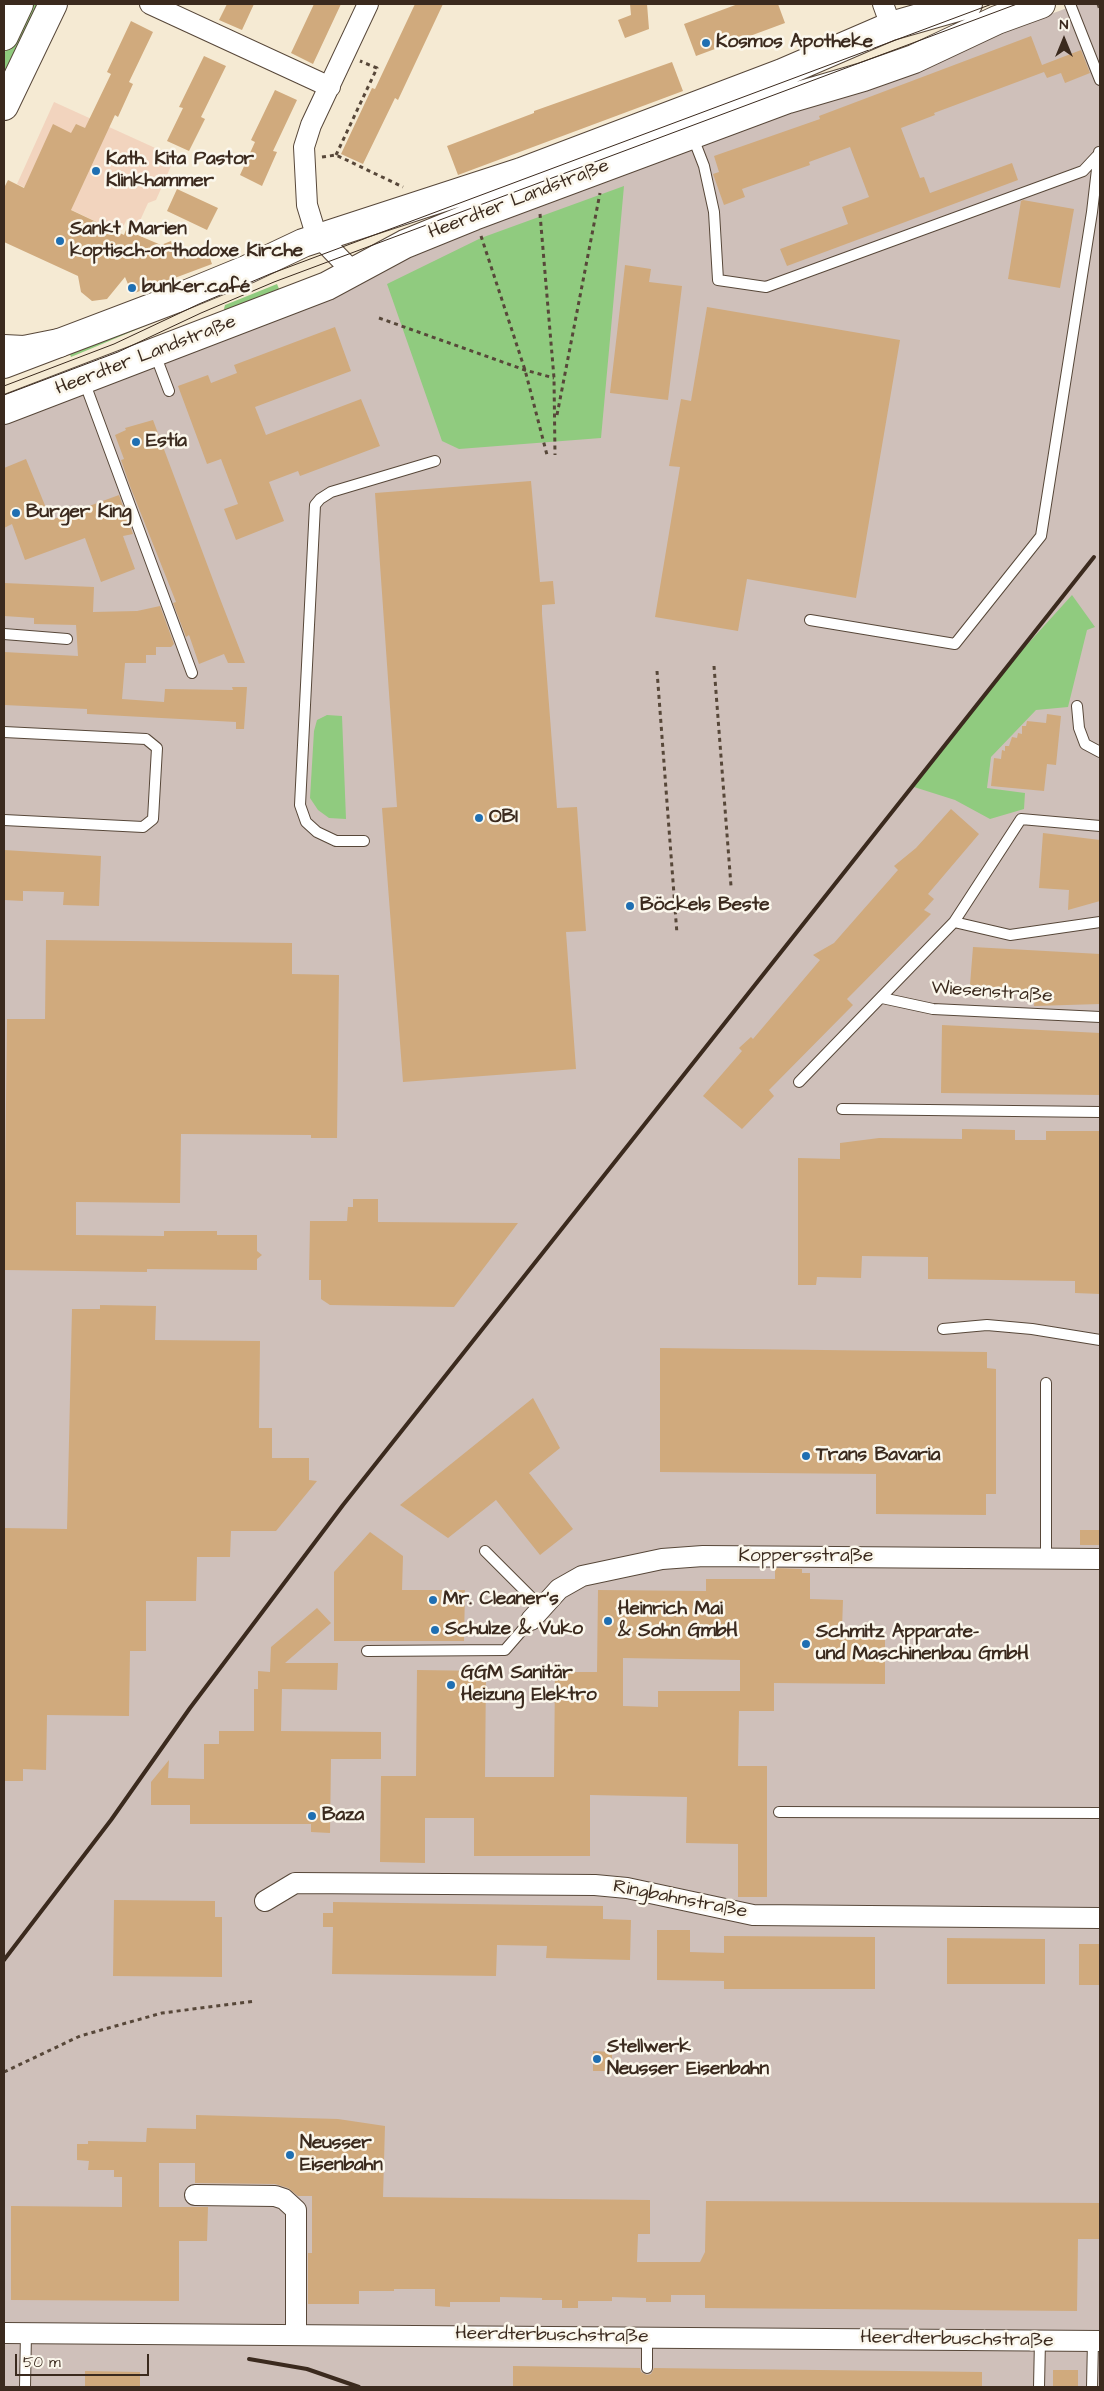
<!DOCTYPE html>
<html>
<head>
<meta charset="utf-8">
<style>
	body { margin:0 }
	#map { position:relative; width:1104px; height:2391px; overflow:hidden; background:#f5ead3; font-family:"Architects Daughter",sans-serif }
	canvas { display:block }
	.frame { position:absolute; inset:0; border:5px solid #3b2a1e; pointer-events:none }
	.north { position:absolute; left:1039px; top:15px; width:50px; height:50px; -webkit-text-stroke:4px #fbf7ec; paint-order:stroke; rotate:0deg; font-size:14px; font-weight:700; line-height:20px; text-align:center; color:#3b2a1e }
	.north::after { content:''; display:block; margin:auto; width:18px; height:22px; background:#3b2a1e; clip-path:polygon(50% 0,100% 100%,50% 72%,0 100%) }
	.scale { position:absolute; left:15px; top:2354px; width:134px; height:22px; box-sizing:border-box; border:2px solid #3b2a1e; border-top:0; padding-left:6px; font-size:15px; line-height:18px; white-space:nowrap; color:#3b2a1e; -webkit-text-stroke:4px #fbf7ec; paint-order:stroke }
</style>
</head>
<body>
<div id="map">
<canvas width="1104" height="2391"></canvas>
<div class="frame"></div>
<div class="north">N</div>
<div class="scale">50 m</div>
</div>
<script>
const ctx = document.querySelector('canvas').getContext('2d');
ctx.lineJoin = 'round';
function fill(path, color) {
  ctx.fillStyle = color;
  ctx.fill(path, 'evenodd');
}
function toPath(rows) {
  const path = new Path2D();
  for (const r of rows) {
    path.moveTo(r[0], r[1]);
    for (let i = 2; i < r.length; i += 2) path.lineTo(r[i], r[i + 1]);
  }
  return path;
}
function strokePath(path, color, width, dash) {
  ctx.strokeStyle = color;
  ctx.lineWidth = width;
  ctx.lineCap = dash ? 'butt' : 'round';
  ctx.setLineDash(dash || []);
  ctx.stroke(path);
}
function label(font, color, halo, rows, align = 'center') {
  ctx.font = font + ' "Architects Daughter",sans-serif';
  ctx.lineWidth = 5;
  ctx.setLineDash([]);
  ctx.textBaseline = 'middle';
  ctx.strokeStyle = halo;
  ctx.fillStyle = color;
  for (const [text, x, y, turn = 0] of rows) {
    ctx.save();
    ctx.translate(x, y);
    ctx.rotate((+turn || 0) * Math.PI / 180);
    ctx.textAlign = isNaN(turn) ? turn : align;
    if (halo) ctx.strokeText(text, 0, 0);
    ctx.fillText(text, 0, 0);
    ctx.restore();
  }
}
fill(toPath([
	[54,102,175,157,156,200,148,203,138,225,127,219,120,233,17,184]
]), '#f2d4be');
fill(toPath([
	[1078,4,1100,4,1100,2387,4,2387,4,418,446,238]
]), '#cfc0ba');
fill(toPath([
	[28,4,44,4,4,89,4,54],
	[624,186,601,438,459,449,442,441,387,284,481,238],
	[277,284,282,296,227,317,224,309,225,305],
	[181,308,145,326,71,357,68,349],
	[1072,595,1095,627,1087,630,1068,707,1036,710,991,757,987,788,1025,793,1024,809,990,819,955,800,914,787,1015,658],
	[327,715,342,716,346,819,329,818,318,810,310,798,314,731,317,720]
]), '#90cb7f');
fill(toPath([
	[227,4,254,4,242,30,219,20],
	[314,4,341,4,313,64,291,53],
	[415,4,443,4,398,100,395,98,363,164,341,154,372,88,375,89],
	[630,4,647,4,649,29,625,38,618,20,631,15],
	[738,4,778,4,785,23,696,56,684,24],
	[131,21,153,32,129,82,133,84,118,117,115,115,71,210,124,235,126,230,161,245,171,241,176,256,206,247,212,264,132,294,125,277,107,299,92,301,81,292,78,276,4,242,4,188,8,180,24,188,53,124,71,133,76,124,85,128,111,74,107,72],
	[1031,36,1042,65,1081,50,1090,73,1065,83,1061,73,1047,78,1044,72,934,113,935,115,901,128,920,178,924,177,930,193,1012,163,1018,180,787,266,780,249,848,224,842,207,869,197,850,147,809,162,810,165,742,189,745,197,724,205,713,174,719,172,714,156,820,119,819,116],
	[204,56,226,66,201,117,205,119,189,151,167,141,183,108,179,107],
	[672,62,683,91,458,175,447,146,534,113,534,111],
	[275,90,297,100,273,151,277,152,262,186,240,175,255,142,251,140],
	[177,189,218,208,207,230,167,211],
	[1023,200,1074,209,1060,288,1008,279,1021,201],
	[625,265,651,269,649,282,682,286,668,400,610,393],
	[707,307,900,340,856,598,747,579,738,631,655,617,680,467,669,466,681,399,691,401],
	[335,327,351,371,255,407,266,435,361,399,380,446,300,476,298,471,269,482,284,521,236,540,224,509,238,504,221,459,207,464,178,386,208,375,211,383,237,373,234,365],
	[153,420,219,596,245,663,228,663,224,654,199,664,189,635,186,637,173,603,176,602,130,486,121,460,124,459,115,435,126,430,125,428],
	[26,459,51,520,119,495,133,534,123,536,135,569,101,582,85,538,25,560,12,524,4,528,4,468],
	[531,481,540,582,553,581,555,604,542,605,542,614,557,808,577,807,586,931,566,932,576,1069,403,1082,382,808,397,807,375,493],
	[4,583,94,587,93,612,137,611,160,606,174,644,171,647,156,647,156,655,146,655,146,663,125,663,122,699,164,702,165,689,233,690,232,687,247,687,244,729,236,729,236,722,87,714,87,709,4,705,4,652,78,656,76,625,34,624,34,618,4,616],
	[1047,714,1061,716,1056,765,1047,764,1044,791,991,786,994,758,1001,759,1002,750,1005,751,1005,746,1009,746,1012,737,1017,738,1018,733,1022,734,1022,726,1026,726,1027,721,1046,723],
	[951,809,979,834,928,894,934,899,924,910,931,914,847,999,853,1005,769,1090,774,1096,742,1129,703,1096,742,1051,739,1048,751,1037,753,1039,820,960,813,955,834,943,898,870,894,866,916,848],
	[1043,833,1100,840,1100,901,1068,910,1069,890,1039,888],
	[4,850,101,856,99,906,63,905,64,892,23,891,23,901,4,900],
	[46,940,292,943,292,974,339,975,337,1138,311,1138,311,1135,181,1134,180,1203,76,1202,76,1235,164,1236,164,1231,217,1231,217,1235,257,1235,257,1251,262,1255,257,1259,257,1270,147,1269,147,1272,4,1270,7,1019,45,1019],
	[973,947,1100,954,1100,1004,1034,1006,1035,996,1017,994,1017,989,970,985],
	[942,1025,1100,1033,1100,1095,941,1093],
	[962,1129,1015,1130,1015,1140,1046,1140,1046,1131,1100,1131,1100,1294,1075,1293,1075,1281,928,1279,928,1257,862,1256,861,1278,817,1277,816,1285,798,1285,798,1158,840,1159,840,1143,879,1138,962,1139],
	[353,1199,378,1199,378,1222,518,1223,454,1307,330,1305,321,1299,321,1280,309,1280,310,1221,347,1221,348,1207,353,1207],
	[100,1305,156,1306,155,1340,260,1341,259,1428,272,1428,272,1458,309,1458,309,1480,317,1481,276,1531,231,1531,230,1557,197,1557,196,1601,146,1601,146,1651,130,1651,129,1716,47,1715,46,1770,23,1769,23,1781,4,1781,4,1528,67,1529,72,1309,100,1309],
	[660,1348,987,1352,987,1368,996,1369,996,1494,986,1494,986,1515,876,1514,876,1474,660,1472],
	[533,1398,560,1448,529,1473,573,1529,540,1555,496,1500,448,1538,400,1505],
	[1080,1530,1100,1530,1100,1545,1080,1545],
	[370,1532,403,1556,402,1590,465,1590,464,1641,334,1641,334,1572],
	[775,1568,802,1569,802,1573,810,1573,810,1599,843,1600,842,1629,885,1630,885,1684,774,1683,774,1711,739,1711,738,1766,767,1766,767,1897,738,1897,738,1844,686,1843,687,1797,590,1795,590,1856,474,1856,474,1818,425,1818,425,1863,380,1862,381,1776,416,1776,417,1670,486,1671,485,1777,554,1777,555,1672,597,1672,598,1590,706,1591,706,1579,775,1579],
	[623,1658,740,1660,740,1691,658,1691,658,1707,623,1706],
	[317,1608,331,1623,285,1663,338,1663,337,1690,282,1689,281,1731,381,1732,381,1759,331,1759,330,1833,311,1832,311,1824,190,1824,190,1805,151,1805,151,1782,169,1760,168,1778,204,1779,204,1744,219,1744,219,1731,254,1731,254,1689,258,1689,258,1671,270,1672,271,1647],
	[114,1900,215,1901,215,1917,222,1917,222,1977,113,1976],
	[333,1902,603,1906,603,1919,631,1920,630,1960,546,1958,547,1946,497,1945,496,1976,332,1974,333,1927,323,1927,323,1913,333,1913],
	[657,1930,690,1930,690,1952,724,1953,724,1936,875,1937,875,1989,724,1989,724,1981,657,1980],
	[947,1938,1045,1939,1045,1984,947,1984],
	[1079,1944,1100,1944,1100,1985,1079,1985],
	[593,2051,612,2052,612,2071,593,2071],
	[196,2115,338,2119,385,2126,383,2197,650,2200,650,2234,638,2234,637,2262,700,2262,705,2252,706,2201,1100,2203,1100,2239,1078,2239,1077,2311,705,2308,705,2295,671,2295,671,2302,646,2302,646,2298,612,2297,612,2301,578,2301,578,2308,562,2308,562,2300,542,2300,542,2298,500,2297,500,2302,450,2302,450,2307,435,2306,435,2289,394,2289,394,2291,359,2291,359,2304,308,2304,308,2253,312,2253,312,2196,298,2196,288,2188,275,2184,195,2183,195,2163,159,2163,159,2207,208,2207,207,2241,179,2241,179,2301,11,2300,11,2206,122,2207,122,2177,114,2177,114,2170,88,2170,89,2161,77,2160,77,2144,88,2144,88,2141,146,2142,147,2128,196,2129],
	[513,2366,640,2368,641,2372,647,2375,651,2374,654,2368,982,2372,982,2387,513,2387],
	[1053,2370,1078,2370,1078,2387,1053,2387],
	[85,2371,140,2372,140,2387,85,2387]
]), '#d0aa7d');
const lane = toPath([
	[1070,4,1100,80],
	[692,135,704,166,714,212,718,280,766,287,1083,171,1097,156],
	[155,354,169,391],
	[84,381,192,673],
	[810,620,955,644,1041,536,1092,212,1099,152],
	[4,634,67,639],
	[1077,706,1079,728,1085,744,1100,752],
	[4,732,146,739,157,748,153,819,143,827,4,820],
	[364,841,336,841,317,832,306,822,300,805,315,505,320,499,331,492,435,461],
	[954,922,1021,819,1100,826],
	[882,998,933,1009,1100,1017],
	[799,1082,954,922,1010,935,1100,922],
	[842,1109,1100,1112],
	[943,1329,987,1325,1032,1329,1100,1340],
	[1046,1383,1046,1559],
	[485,1551,541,1607],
	[367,1651,505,1650,531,1620],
	[779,1812,1100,1813],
	[647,2337,647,2368],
	[25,2387,26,2333],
	[1039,2387,1040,2340],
	[1092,2387,1093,2341]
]);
const street = toPath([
	[150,4,330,87],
	[883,4,891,26],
	[353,272,320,238,314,228,307,205,304,147,311,125,368,4],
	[531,1620,559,1589,582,1576,662,1559,703,1556,1100,1559],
	[265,1901,295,1883,595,1885,627,1888,753,1915,1100,1918],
	[195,2195,275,2196,284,2199,296,2210,296,2334],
	[4,2333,1100,2341]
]);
const secondary = toPath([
	[4,364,175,299,248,269,303,243,521,172,782,73,891,26,968,4],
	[4,410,327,286,405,244,474,216,788,99,863,77,914,59,997,20,1041,4]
]);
const primary = toPath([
	[4,36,19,4],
	[4,106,53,4],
	[4,349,24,350,59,343]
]);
strokePath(lane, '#574739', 12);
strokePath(street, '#574739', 22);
strokePath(secondary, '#574739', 30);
strokePath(primary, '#574739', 30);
strokePath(toPath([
	[1098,4,1100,10],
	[336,155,377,68,360,61],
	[322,157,336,155,403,187],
	[540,214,554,378,555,455],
	[481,236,525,370,547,455],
	[379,318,525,370,554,378],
	[557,415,600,193],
	[714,666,731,886],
	[657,671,677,934],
	[4,2072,80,2036,162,2013,256,2001]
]), '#574739', 3, [4, 4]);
strokePath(lane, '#fff', 10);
strokePath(street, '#fff', 20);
strokePath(secondary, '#fff', 28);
strokePath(primary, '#fff', 28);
strokePath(toPath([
	[4,386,114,344,199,304,270,274,992,4],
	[4,395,118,352,201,313,274,282,1017,4]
]), '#3b2a1e', 1);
strokePath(toPath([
	[4,1960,111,1820,190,1708,343,1505,1094,557],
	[249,2359,307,2369,359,2387]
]), '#3b2a1e', 4);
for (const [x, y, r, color] of [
	[706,43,5,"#1f6fb2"],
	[96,171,5,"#1f6fb2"],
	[60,241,5,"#1f6fb2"],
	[132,288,5,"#1f6fb2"],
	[136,442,5,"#1f6fb2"],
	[16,513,5,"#1f6fb2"],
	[479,818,5,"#1f6fb2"],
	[630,906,5,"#1f6fb2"],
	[806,1456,5,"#1f6fb2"],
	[433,1600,5,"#1f6fb2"],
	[608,1621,5,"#1f6fb2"],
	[435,1630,5,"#1f6fb2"],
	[806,1644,5,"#1f6fb2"],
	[451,1685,5,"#1f6fb2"],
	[312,1816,5,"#1f6fb2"],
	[597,2059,5,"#1f6fb2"],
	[290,2155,5,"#1f6fb2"]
]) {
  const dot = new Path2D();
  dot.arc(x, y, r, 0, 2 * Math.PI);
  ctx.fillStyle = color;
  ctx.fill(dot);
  strokePath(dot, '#fbf7ec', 2);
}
label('bold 19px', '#3b2a1e', '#fbf7ec', [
	["Kosmos Apotheke",716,43],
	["Kath. Kita Pastor",106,160],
	["Klinkhammer",106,182],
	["Sankt Marien",70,230],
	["koptisch-orthodoxe Kirche",70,252],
	["bunker.café",142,288],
	["Estía",146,442],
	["Burger King",26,513],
	["OBI",489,818],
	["Böckels Beste",640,906],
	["Trans Bavaria",816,1456],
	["Mr. Cleaner's",443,1600],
	["Heinrich Mai",618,1610],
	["& Sohn GmbH",618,1632],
	["Schulze & Vuko",445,1630],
	["Schmitz Apparate-",816,1633],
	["und Maschinenbau GmbH",816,1655],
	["GGM Sanitär",461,1674],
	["Heizung Elektro",461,1696],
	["Baza",322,1816],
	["Stellwerk",607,2048],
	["Neusser Eisenbahn",607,2070],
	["Neusser",300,2144],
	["Eisenbahn",300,2166]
], 'left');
label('19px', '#3b2a1e', '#fbf7ec', [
	["Heerdter Landstraße",519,200,-21],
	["Heerdter Landstraße",146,356,-21],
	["Wiesenstraße",992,993,4],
	["Koppersstraße",806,1557],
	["Ringbahnstraße",680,1900,11],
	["Heerdterbuschstraße",552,2336,1],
	["Heerdterbuschstraße",957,2340,1]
]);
</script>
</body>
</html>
